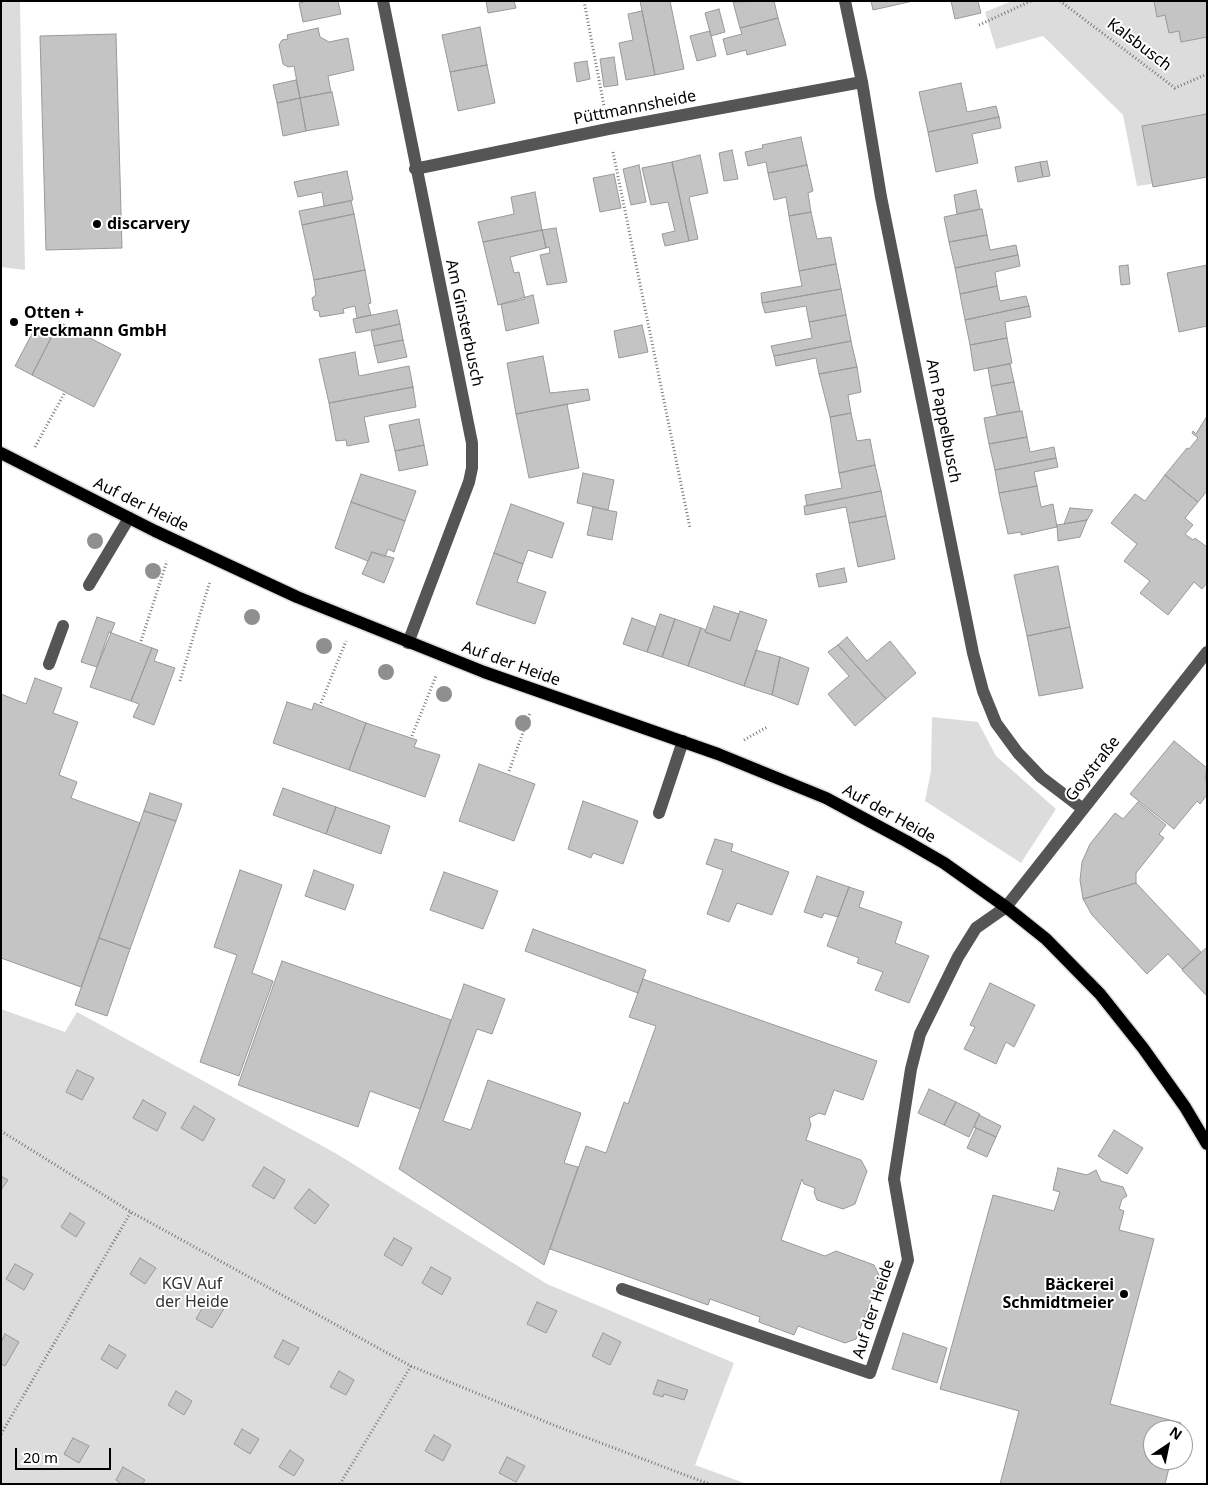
<!DOCTYPE html>
<html>
<head>
<meta charset="utf-8">
<style>
	body { margin:0 }
	#map { position:relative; width:1208px; height:1485px; overflow:hidden; background:#fff; font-family:"Noto Sans",sans-serif }
	canvas { display:block }
	.frame { position:absolute; inset:0; border:2px solid #000; pointer-events:none }
	.north { position:absolute; left:1143px; top:1420px; width:50px; height:50px; box-sizing:border-box; background:#fff; border:1px solid #999; border-radius:50%; rotate:34deg; font-size:14px; font-weight:700; line-height:20px; text-align:center; color:#000 }
	.north::after { content:''; display:block; margin:auto; width:18px; height:22px; background:#000; clip-path:polygon(50% 0,100% 100%,50% 72%,0 100%) }
	.scale { position:absolute; left:15px; top:1448px; width:96px; height:22px; box-sizing:border-box; border:2px solid #000; border-top:0; padding-left:6px; font-size:15px; line-height:18px; white-space:nowrap; color:#000; -webkit-text-stroke:4px #fff; paint-order:stroke }
</style>
</head>
<body>
<div id="map">
<canvas width="1208" height="1485"></canvas>
<div class="frame"></div>
<div class="north">N</div>
<div class="scale">20 m</div>
</div>
<script>
const ctx = document.querySelector('canvas').getContext('2d');
ctx.lineJoin = 'round';
function fill(path, color) {
  ctx.fillStyle = color;
  ctx.fill(path, 'evenodd');
}
function toPath(rows) {
  const path = new Path2D();
  for (const r of rows) {
    path.moveTo(r[0], r[1]);
    for (let i = 2; i < r.length; i += 2) path.lineTo(r[i], r[i + 1]);
  }
  return path;
}
function strokePath(path, color, width, dash) {
  ctx.strokeStyle = color;
  ctx.lineWidth = width;
  ctx.lineCap = dash ? 'butt' : 'round';
  ctx.setLineDash(dash || []);
  ctx.stroke(path);
}
function label(font, color, halo, rows, align = 'center') {
  ctx.font = font + ' "Noto Sans",sans-serif';
  ctx.lineWidth = 4;
  ctx.setLineDash([]);
  ctx.textBaseline = 'middle';
  ctx.strokeStyle = halo;
  ctx.fillStyle = color;
  for (const [text, x, y, turn = 0] of rows) {
    ctx.save();
    ctx.translate(x, y);
    ctx.rotate((+turn || 0) * Math.PI / 180);
    ctx.textAlign = isNaN(turn) ? turn : align;
    if (halo) ctx.strokeText(text, 0, 0);
    ctx.fillText(text, 0, 0);
    ctx.restore();
  }
}
fill(toPath([
	[1,1,20,1,25,270,1,267],
	[1012,1,1207,1,1207,176,1137,186,1123,115,1043,36,996,49,985,12],
	[932,717,978,722,996,756,1056,809,1021,863,925,801,931,771],
	[1,1009,65,1032,77,1012,337,1154,547,1284,734,1363,695,1465,747,1484,1,1484]
]), '#dcdcdc');
const building = toPath([
	[307,1,338,1,341,14,303,22,299,3,307,1],
	[486,1,514,1,516,8,488,13,486,1],
	[640,1,670,1,684,69,655,75,640,1],
	[774,1,778,18,740,28,733,2,774,1],
	[871,1,913,1,873,10,871,1],
	[951,1,978,1,981,13,955,19,951,1],
	[1154,1,1207,1,1207,37,1181,42,1179,31,1169,33,1165,15,1157,17,1154,1],
	[719,9,725,32,711,36,705,13,719,9],
	[642,11,655,75,626,80,619,43,633,40,628,14,642,11],
	[778,18,786,45,747,55,746,50,727,55,723,39,742,34,740,28,778,18],
	[480,27,487,65,450,72,442,35,480,27],
	[318,28,320,37,329,42,348,38,354,70,328,76,331,92,300,98,294,66,288,67,283,64,279,45,282,40,288,39,287,35,318,28],
	[710,31,716,56,697,61,690,36,710,31],
	[116,34,122,248,46,250,40,36,116,34],
	[614,57,618,85,604,87,600,59,614,57],
	[587,61,590,79,577,82,574,63,587,61],
	[487,65,495,103,458,111,450,72,487,65],
	[296,80,300,98,277,103,273,85,296,80],
	[961,83,967,112,996,106,999,117,928,132,919,92,961,83],
	[332,92,339,125,306,131,300,98,332,92],
	[300,98,306,131,283,136,277,103,300,98],
	[1207,114,1207,177,1153,187,1142,126,1207,114],
	[999,117,1001,128,972,134,978,163,936,172,928,132,999,117],
	[801,137,807,165,768,173,766,162,748,166,745,152,763,148,762,145,801,137],
	[732,150,738,179,724,181,719,153,732,150],
	[700,155,708,193,689,197,698,239,689,241,672,162,700,155],
	[1047,161,1050,176,1043,177,1040,162,1047,161],
	[672,162,689,241,665,246,662,234,675,231,668,202,651,205,642,168,672,162],
	[1040,162,1043,177,1018,182,1015,167,1040,162],
	[639,165,646,202,631,205,623,169,639,165],
	[807,165,813,191,808,193,811,212,789,216,786,197,774,200,768,173,807,165],
	[347,171,353,200,324,206,322,192,298,197,294,182,347,171],
	[614,174,621,208,600,212,593,178,614,174],
	[976,190,980,209,957,214,954,195,976,190],
	[535,192,542,230,483,242,478,222,514,214,511,197,535,192],
	[351,201,354,214,302,225,299,211,351,201],
	[982,209,987,235,949,242,944,217,982,209],
	[811,212,817,239,831,237,836,264,799,271,789,216,811,212],
	[354,214,365,270,314,280,302,225,354,214],
	[556,228,567,282,547,285,540,255,550,253,549,247,546,248,542,230,556,228],
	[542,230,546,248,510,257,514,273,519,272,525,299,498,305,483,242,542,230],
	[987,235,990,250,1016,245,1018,255,955,268,949,242,987,235],
	[1018,255,1020,266,995,272,997,286,960,294,955,268,1018,255],
	[836,264,841,289,762,303,761,293,802,286,799,271,836,264],
	[1128,265,1130,284,1121,285,1119,266,1128,265],
	[1207,265,1207,326,1179,332,1167,273,1207,265],
	[365,270,371,303,368,304,371,315,357,318,355,306,343,309,344,313,320,317,319,311,314,310,312,298,316,295,314,280,365,270],
	[997,286,1000,301,1026,296,1029,306,965,320,960,294,997,286],
	[841,289,846,315,809,322,806,306,765,313,762,303,841,289],
	[533,295,539,323,506,331,501,304,533,295],
	[1029,306,1031,317,1005,322,1007,338,970,345,965,320,1029,306],
	[397,310,400,324,356,333,353,319,397,310],
	[846,315,851,341,774,356,771,346,812,338,809,322,846,315],
	[59,322,121,354,94,407,32,375,59,322],
	[400,324,403,340,374,346,371,331,400,324],
	[642,325,648,352,619,358,614,331,642,325],
	[34,330,51,338,32,375,15,366,34,330],
	[1007,338,1012,363,974,371,970,345,1007,338],
	[403,340,407,357,378,363,374,346,403,340],
	[851,341,857,367,819,374,816,358,776,366,774,356,851,341],
	[355,352,359,376,409,366,413,387,329,403,319,359,355,352],
	[543,356,550,393,588,389,590,400,516,414,507,363,543,356],
	[1010,364,1014,382,991,386,988,368,1010,364],
	[857,367,861,392,848,395,851,413,830,417,819,374,857,367],
	[1014,382,1020,411,997,415,991,386,1014,382],
	[413,387,416,407,364,417,369,442,347,446,346,440,336,441,329,403,413,387],
	[567,404,579,468,529,478,516,414,567,404],
	[1022,411,1027,437,989,444,984,418,1022,411],
	[851,413,857,441,870,439,875,465,839,473,830,417,851,413],
	[1207,416,1207,491,1198,502,1165,475,1187,448,1189,449,1198,438,1192,433,1193,431,1196,434,1207,416],
	[419,419,424,445,395,451,389,425,419,419],
	[1027,437,1030,452,1054,447,1056,458,995,470,989,444,1027,437],
	[424,445,428,465,399,471,395,451,424,445],
	[1056,458,1058,467,1034,472,1037,486,999,493,995,470,1056,458],
	[875,465,881,491,807,506,805,495,842,488,839,473,875,465],
	[583,473,614,480,608,510,577,503,583,473],
	[361,474,416,491,405,521,351,502,361,474],
	[1165,475,1198,502,1185,518,1193,525,1185,534,1193,540,1195,538,1207,547,1207,583,1202,589,1194,582,1168,615,1140,593,1150,581,1124,561,1137,544,1111,523,1135,494,1145,501,1165,475],
	[1037,486,1041,507,1053,504,1057,527,1021,535,1021,532,1008,534,999,493,1037,486],
	[881,491,886,516,849,523,846,507,805,515,804,506,881,491],
	[351,502,405,521,394,552,388,549,385,557,372,552,368,561,335,548,351,502],
	[511,504,564,523,552,558,528,550,523,564,494,553,511,504],
	[593,507,617,512,612,540,587,535,593,507],
	[1070,508,1093,510,1087,520,1064,524,1070,508],
	[886,516,895,559,858,567,849,523,886,516],
	[1087,520,1080,537,1058,541,1057,525,1087,520],
	[372,552,394,558,384,583,362,574,372,552],
	[494,553,523,564,517,582,546,592,535,624,476,604,494,553],
	[1058,566,1070,627,1027,636,1014,575,1058,566],
	[844,568,847,582,819,587,816,574,844,568],
	[714,606,739,614,730,641,705,632,714,606],
	[740,611,767,620,744,686,688,666,701,628,706,630,705,632,730,641,740,611],
	[660,614,675,619,662,657,647,652,660,614],
	[97,617,115,623,97,667,81,662,97,617],
	[632,618,656,627,647,652,623,644,632,618],
	[675,619,701,628,688,666,662,657,675,619],
	[1070,627,1083,688,1039,696,1027,636,1070,627],
	[109,632,152,648,131,701,90,687,109,632],
	[847,637,867,661,890,641,916,673,886,699,838,645,847,637],
	[838,645,886,699,855,726,828,694,849,676,828,652,838,645],
	[152,648,158,650,154,661,175,668,154,725,133,717,139,704,131,701,152,648],
	[756,650,780,657,772,695,744,686,756,650],
	[780,657,809,668,798,705,772,695,780,657],
	[35,678,62,688,53,713,78,722,59,775,77,782,71,798,140,823,81,987,1,958,1,694,26,704,35,678],
	[287,702,312,710,314,703,366,723,349,770,273,743,287,702],
	[366,723,417,740,414,747,440,755,425,797,349,770,366,723],
	[1174,741,1207,768,1205,780,1207,782,1207,795,1200,804,1197,801,1174,829,1130,794,1174,741],
	[479,764,535,784,514,841,459,821,479,764],
	[283,788,336,807,326,834,273,815,283,788],
	[150,793,182,804,176,821,144,811,150,793],
	[583,801,638,821,623,864,593,853,591,858,568,849,583,801],
	[1138,802,1166,825,1159,834,1164,838,1136,873,1136,883,1083,899,1080,880,1082,862,1090,844,1115,813,1123,819,1138,802],
	[336,807,390,826,381,854,326,834,336,807],
	[144,811,176,821,130,949,99,938,144,811],
	[715,839,733,844,731,851,789,872,772,915,737,903,729,922,707,914,723,870,706,864,715,839],
	[240,870,282,885,252,973,273,981,239,1076,200,1062,237,955,214,947,240,870],
	[314,870,354,885,345,910,305,896,314,870],
	[444,872,498,891,483,929,430,910,444,872],
	[817,876,849,887,838,917,824,913,822,918,804,912,817,876],
	[1136,883,1201,952,1182,969,1168,954,1147,974,1092,915,1083,899,1136,883],
	[849,887,864,892,859,907,902,922,895,943,929,956,909,1003,875,990,883,972,857,963,859,958,827,946,849,887],
	[533,929,646,970,638,993,525,951,533,929],
	[99,938,130,949,107,1016,75,1005,99,938],
	[1207,947,1207,996,1182,970,1207,947],
	[282,961,451,1020,420,1109,370,1091,358,1127,238,1085,282,961],
	[643,979,877,1061,863,1100,834,1090,825,1115,819,1113,809,1118,811,1125,806,1140,861,1160,867,1171,855,1204,843,1209,817,1200,814,1192,815,1188,804,1184,802,1179,781,1240,825,1256,836,1251,874,1265,880,1277,856,1339,845,1343,798,1326,794,1335,759,1322,760,1317,710,1299,708,1305,550,1249,586,1146,606,1153,624,1102,628,1104,656,1026,629,1017,643,979],
	[990,983,1035,1005,1014,1047,1006,1042,996,1064,964,1049,975,1027,970,1025,990,983],
	[464,984,505,999,492,1034,477,1029,443,1121,471,1130,488,1080,581,1113,564,1163,578,1167,544,1265,399,1169,464,984],
	[77,1070,94,1078,82,1100,66,1092,77,1070],
	[929,1089,956,1102,944,1125,918,1113,929,1089],
	[143,1100,166,1113,157,1131,133,1118,143,1100],
	[956,1102,980,1114,969,1137,944,1125,956,1102],
	[194,1106,215,1119,203,1141,181,1128,194,1106],
	[979,1115,1001,1126,996,1137,974,1127,979,1115],
	[976,1128,996,1137,987,1157,967,1148,976,1128],
	[1114,1130,1143,1148,1127,1174,1098,1156,1114,1130],
	[264,1167,285,1180,274,1199,252,1186,264,1167],
	[1058,1168,1087,1175,1096,1170,1101,1181,1123,1187,1127,1196,1122,1199,1119,1209,1124,1211,1119,1230,1154,1239,1110,1404,1181,1423,1179,1430,1153,1430,1153,1460,1171,1460,1165,1484,1000,1484,1019,1411,940,1389,993,1195,1054,1211,1060,1192,1053,1190,1058,1168],
	[1,1176,8,1180,1,1190,1,1176],
	[309,1189,329,1205,315,1224,294,1208,309,1189],
	[70,1213,85,1223,76,1237,61,1227,70,1213],
	[394,1238,412,1248,402,1266,384,1255,394,1238],
	[140,1258,156,1268,145,1284,130,1274,140,1258],
	[15,1264,33,1274,24,1290,6,1279,15,1264],
	[431,1267,451,1278,442,1295,422,1283,431,1267],
	[208,1298,225,1307,212,1328,196,1319,208,1298],
	[537,1302,557,1311,546,1333,527,1324,537,1302],
	[603,1333,621,1342,610,1365,592,1356,603,1333],
	[903,1333,947,1348,937,1383,892,1369,903,1333],
	[5,1334,19,1342,5,1366,1,1364,1,1342,5,1334],
	[283,1340,299,1348,289,1365,274,1357,283,1340],
	[109,1345,126,1355,117,1369,101,1359,109,1345],
	[339,1371,354,1380,346,1395,330,1387,339,1371],
	[658,1380,688,1390,684,1400,664,1394,663,1397,653,1394,658,1380],
	[176,1391,192,1401,184,1415,168,1405,176,1391],
	[242,1429,259,1439,250,1454,234,1444,242,1429],
	[434,1435,451,1445,443,1461,425,1451,434,1435],
	[73,1438,89,1446,79,1463,64,1454,73,1438],
	[290,1450,304,1460,294,1476,279,1467,290,1450],
	[507,1457,525,1466,516,1482,499,1473,507,1457],
	[123,1467,145,1480,142,1484,122,1484,116,1480,123,1467]
]);
fill(building, '#c4c4c4');
strokePath(building, '#999', 1);
const major = toPath([
	[1,453,155,531,297,597,484,672,718,754,826,798,906,841,944,863,1006,907,1046,939,1100,994,1143,1048,1185,1107,1207,1144]
]);
strokePath(major, '#dbdbdb', 15);
strokePath(toPath([
	[584,1,604,106],
	[1060,1,1175,88,1207,74],
	[979,25,1031,1],
	[613,152,690,528],
	[35,447,65,392],
	[141,641,167,561],
	[180,681,210,581],
	[321,703,346,641],
	[412,736,436,676],
	[744,740,767,727],
	[509,771,530,713],
	[1,1131,131,1212,411,1366,556,1426,709,1484],
	[1,1434,131,1212],
	[340,1484,411,1366]
]), '#777', 3, [1, 2.5]);
strokePath(toPath([
	[383,1,472,443,472,468,469,482,408,643],
	[845,1,862,82,881,197,973,653,983,691,996,723,1018,753,1041,777,1083,809],
	[415,169,608,129,862,82],
	[89,585,129,518],
	[49,664,63,626],
	[659,813,683,741],
	[622,1289,870,1373,908,1260,894,1179,911,1069,920,1034,958,957,976,928,1006,907,1207,652]
]), '#555', 12);
strokePath(major, '#000', 12);
ctx.fillStyle = '#8f8f8f';
for (const [x, y] of [
	[95,541],
	[153,571],
	[252,617],
	[324,646],
	[386,672],
	[444,694],
	[523,723]
]) {
  ctx.beginPath();
  ctx.arc(x, y, 8, 0, 2 * Math.PI);
  ctx.fill();
}
for (const [x, y, r, color] of [
	[97,224,5,"#000"],
	[14,322,5,"#000"],
	[1124,1294,5,"#000"]
]) {
  const dot = new Path2D();
  dot.arc(x, y, r, 0, 2 * Math.PI);
  ctx.fillStyle = color;
  ctx.fill(dot);
  strokePath(dot, '#fff', 2);
}
label('16px', '#000', '#fff', [
	["Kalsbusch",1139,45,37],
	["Püttmannsheide",635,108,-11],
	["Am Ginsterbusch",464,323,78],
	["Am Pappelbusch",943,421,79],
	["Auf der Heide",141,505,26],
	["Auf der Heide",511,664,20],
	["Goystraße",1093,769,-52],
	["Auf der Heide",889,814,29],
	["Auf der Heide",874,1309,-72]
]);
label('bold 16px', '#000', '#fff', [
	["discarvery",107,224],
	["Otten +",24,313],
	["Freckmann GmbH",24,331],
	["Bäckerei",1114,1285,"right"],
	["Schmidtmeier",1114,1303,"right"]
], 'left');
label('16px', '#333', '#fff', [
	["KGV Auf",192,1284],
	["der Heide",192,1302]
]);
</script>
</body>
</html>
